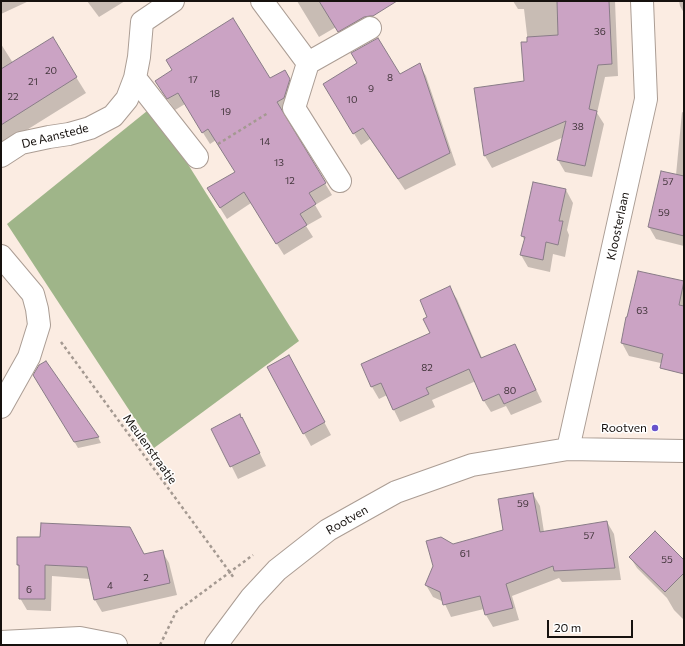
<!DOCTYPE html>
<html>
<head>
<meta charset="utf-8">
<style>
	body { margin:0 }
	#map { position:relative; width:685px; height:646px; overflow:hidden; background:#fbece2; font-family:Commissioner,sans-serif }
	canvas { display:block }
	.frame { position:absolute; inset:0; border:2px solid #16110e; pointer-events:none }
	.scale { position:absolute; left:547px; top:620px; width:86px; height:18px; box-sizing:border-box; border:2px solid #16110e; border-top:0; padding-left:5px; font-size:12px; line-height:14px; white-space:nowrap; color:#16110e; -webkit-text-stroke:3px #fff; paint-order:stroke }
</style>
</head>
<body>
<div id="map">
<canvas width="685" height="646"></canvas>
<div class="frame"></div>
<div class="scale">20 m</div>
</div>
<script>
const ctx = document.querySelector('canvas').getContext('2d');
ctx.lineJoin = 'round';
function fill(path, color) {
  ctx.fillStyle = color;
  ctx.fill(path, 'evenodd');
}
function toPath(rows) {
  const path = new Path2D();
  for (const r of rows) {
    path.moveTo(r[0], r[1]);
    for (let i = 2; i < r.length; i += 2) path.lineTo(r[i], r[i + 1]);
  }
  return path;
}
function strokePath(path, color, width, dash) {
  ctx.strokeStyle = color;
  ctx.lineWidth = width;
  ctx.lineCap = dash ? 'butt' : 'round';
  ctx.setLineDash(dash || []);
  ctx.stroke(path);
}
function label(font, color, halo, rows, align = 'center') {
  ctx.font = font + ' Commissioner,sans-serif';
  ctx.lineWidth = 3;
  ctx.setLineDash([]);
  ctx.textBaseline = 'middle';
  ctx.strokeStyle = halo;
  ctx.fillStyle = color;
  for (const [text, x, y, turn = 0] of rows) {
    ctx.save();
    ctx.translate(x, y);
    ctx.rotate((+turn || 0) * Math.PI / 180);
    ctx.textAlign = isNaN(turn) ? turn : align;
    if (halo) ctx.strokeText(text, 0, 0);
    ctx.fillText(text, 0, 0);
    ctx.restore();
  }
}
fill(toPath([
	[152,107,299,341,154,448,7,224]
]), '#9fb589');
fill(toPath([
	[1,1,29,1,1,14],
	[87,1,125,1,99,17],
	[297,1,364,1,380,28,346,43,336,27,319,37],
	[513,1,615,1,618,76,605,77,597,113,604,124,592,177,565,172,558,160,564,137,492,168,485,156,476,89,525,82,528,43,524,9,518,9],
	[679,1,684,1,684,13,680,6],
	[1,44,13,63,76,77,86,93,1,146],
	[358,63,400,76,419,64,426,76,456,165,405,190,370,139,361,145,331,96],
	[284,71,296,92,290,110,283,114,332,195,315,205,322,217,306,226,313,237,284,255,251,203,227,219,215,200,236,172,216,140,210,144,185,104,175,110,163,93,270,79],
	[682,112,684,113,684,246,656,239,649,227,676,175],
	[534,183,566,190,573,203,567,230,569,235,565,257,553,254,550,272,528,267,521,255,525,241,522,236],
	[683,282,684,323,674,366,629,356,622,343],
	[450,288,457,299,482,358,514,345,521,357,542,402,511,415,506,406,491,412,484,401,476,381,432,400,435,407,400,422,394,410,387,395,379,399,372,387,362,364,431,334,428,318],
	[268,368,296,369,331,435,311,446],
	[35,375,98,437,101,443,78,448],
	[213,429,249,431,266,466,238,479],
	[533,494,540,506,544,532,607,522,614,534,621,580,562,582,559,578,512,596,519,620,493,627,486,615,484,609,451,617,444,602,433,597,426,585,453,545,504,531],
	[162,551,169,563,177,595,102,612,95,600,90,579,52,576,51,611,27,610,20,598,20,569,18,565,144,555],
	[630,557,684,562,684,620,674,610,667,598,637,568]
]), '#0003');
const building = toPath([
	[319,1,397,1,373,16,370,16,364,17,338,32,319,1],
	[557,1,609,1,612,64,598,65,589,109,597,111,585,166,557,160,566,121,484,156,474,88,524,81,521,42,527,42,527,37,558,35,557,1],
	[233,18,270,78,285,70,290,79,284,98,277,102,326,183,309,193,316,204,300,214,307,225,276,244,244,192,220,208,207,188,235,172,208,129,202,133,178,93,167,99,155,81,172,70,166,60,233,18],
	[53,37,77,77,1,125,1,69,53,37],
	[378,38,400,74,420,63,450,153,398,179,363,128,353,134,323,84,357,63,351,53,378,38],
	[661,171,684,176,684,236,648,227,661,171],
	[533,182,566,189,559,221,563,221,558,245,546,242,543,260,520,255,525,237,521,236,533,182],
	[638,271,684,281,679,305,684,306,684,374,660,368,663,354,621,343,626,317,627,317,638,271],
	[450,286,481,358,515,344,536,390,504,404,499,394,483,401,469,369,426,388,429,394,393,410,381,383,371,387,361,364,430,333,423,319,427,317,420,300,450,286],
	[289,355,325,422,303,434,267,367,289,355],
	[46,361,99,437,74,442,33,375,39,365,46,361],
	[240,414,241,418,242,417,260,453,230,467,211,429,240,414],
	[533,493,540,532,607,521,615,568,554,571,553,566,506,584,513,608,485,615,480,596,443,605,440,592,425,585,433,566,426,541,441,537,453,544,503,530,498,499,533,493],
	[41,523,130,527,144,554,163,550,170,583,94,600,87,567,45,565,45,599,19,599,19,565,17,565,17,537,40,537,41,523],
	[655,531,684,560,684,573,665,592,629,557,655,531]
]);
fill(building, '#cba3c4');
strokePath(building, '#897c87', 1);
const minor = toPath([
	[262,1,308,63,294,108,340,181],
	[308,63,370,28],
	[135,78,197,157],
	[1,156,21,143,49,137,69,134,90,128,113,116,127,99,135,78,139,57,142,22,173,1],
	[1,256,33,294,37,309,39,325,29,357,1,407],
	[568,449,646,99,642,1],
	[1,642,80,638,116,645],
	[216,645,251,598,277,570,328,530,396,492,472,465,568,449,684,451]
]);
strokePath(minor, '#ab9d94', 24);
strokePath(toPath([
	[218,144,268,113],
	[61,342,234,578],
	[160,645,176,612,253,555]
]), '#a49991', 2.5, [3, 3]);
strokePath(minor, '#fff', 22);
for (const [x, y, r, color] of [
	[655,428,4,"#6752cb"]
]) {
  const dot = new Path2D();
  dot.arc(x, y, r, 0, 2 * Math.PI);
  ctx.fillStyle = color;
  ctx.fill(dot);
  strokePath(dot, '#fff', 1.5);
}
label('10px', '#43363c', null, [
	["36",600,32],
	["20",51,71],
	["8",390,78],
	["17",193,80],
	["21",33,82],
	["9",371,89],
	["18",215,94],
	["22",13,97],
	["10",352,100],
	["19",226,112],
	["38",578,127],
	["14",265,142],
	["13",279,163],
	["12",290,181],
	["57",668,182],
	["59",664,213],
	["63",642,311],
	["82",427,368],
	["80",510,391],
	["59",523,504],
	["57",589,536],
	["61",465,554],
	["55",667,560],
	["2",146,578],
	["4",110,586],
	["6",29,590]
]);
label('12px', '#16110e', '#fff', [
	["De Aanstede",55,136,-14],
	["Kloosterlaan",618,226,-78],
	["Meulenstraatje",150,449,54],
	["Rootven",347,520,-30]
]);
label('12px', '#16110e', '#fff', [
	["Rootven",647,428]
], 'right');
</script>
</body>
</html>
